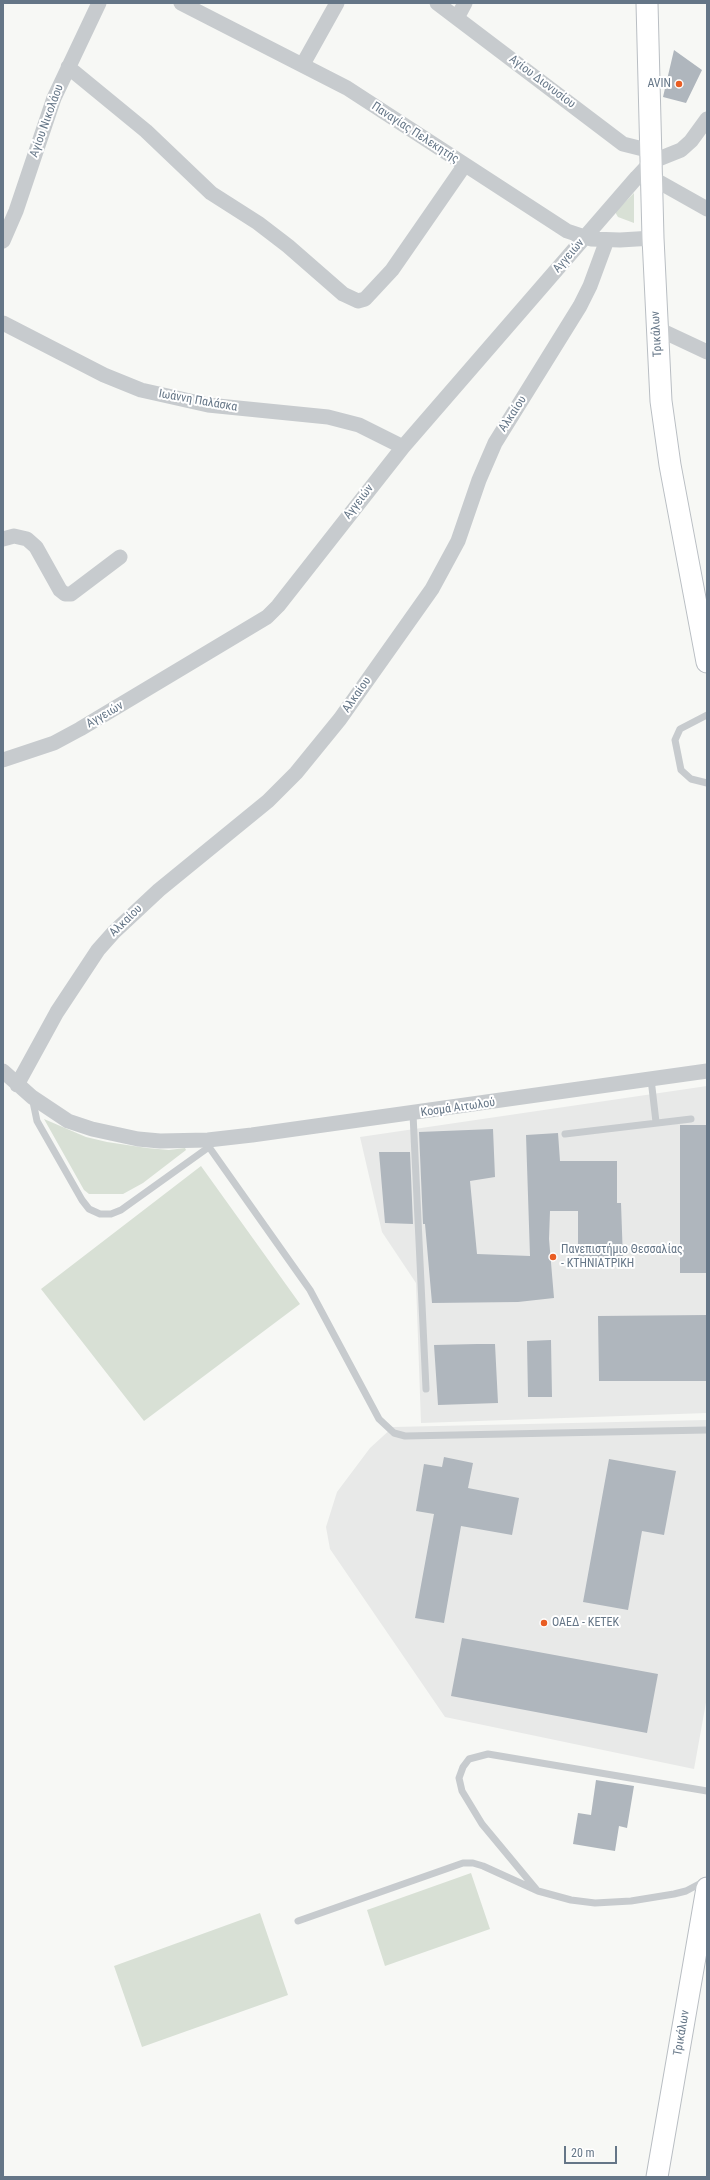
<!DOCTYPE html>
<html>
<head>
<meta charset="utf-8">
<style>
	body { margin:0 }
	#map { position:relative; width:710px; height:2180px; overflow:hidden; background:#f7f8f5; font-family:"Roboto Condensed",sans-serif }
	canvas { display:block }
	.frame { position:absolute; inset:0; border:4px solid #657687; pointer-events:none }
	.scale { position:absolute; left:564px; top:2146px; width:53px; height:18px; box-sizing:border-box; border:2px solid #657687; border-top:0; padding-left:5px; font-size:12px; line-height:14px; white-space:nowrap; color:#657687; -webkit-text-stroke:3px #fff; paint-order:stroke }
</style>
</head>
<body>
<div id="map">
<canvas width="710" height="2180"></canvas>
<div class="frame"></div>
<div class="scale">20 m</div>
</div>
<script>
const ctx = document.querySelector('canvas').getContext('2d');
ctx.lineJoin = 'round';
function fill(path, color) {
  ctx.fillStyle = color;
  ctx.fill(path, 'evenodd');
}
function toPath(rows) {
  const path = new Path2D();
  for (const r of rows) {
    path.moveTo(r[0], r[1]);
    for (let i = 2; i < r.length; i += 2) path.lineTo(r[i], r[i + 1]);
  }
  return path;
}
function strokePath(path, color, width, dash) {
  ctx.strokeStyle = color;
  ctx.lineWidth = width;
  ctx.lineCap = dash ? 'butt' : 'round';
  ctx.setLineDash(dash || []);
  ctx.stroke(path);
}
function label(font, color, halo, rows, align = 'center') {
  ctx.font = font + ' "Roboto Condensed",sans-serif';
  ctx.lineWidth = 4;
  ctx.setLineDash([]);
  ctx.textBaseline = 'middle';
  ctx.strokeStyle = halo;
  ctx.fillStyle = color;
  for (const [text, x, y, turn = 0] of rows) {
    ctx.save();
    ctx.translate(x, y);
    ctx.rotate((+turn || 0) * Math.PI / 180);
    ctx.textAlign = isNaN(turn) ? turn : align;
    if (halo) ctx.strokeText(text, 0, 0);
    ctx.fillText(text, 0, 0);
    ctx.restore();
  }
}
fill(toPath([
	[707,1086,707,1413,421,1423,416,1283,382,1232,360,1137],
	[707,1420,707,1697,694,1769,445,1717,330,1549,326,1527,337,1492,370,1448,393,1427]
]), '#e8e9e8');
fill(toPath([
	[634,193,634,223,618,217,615,212],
	[44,1119,86,1137,107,1142,147,1148,169,1150,185,1148,186,1150,143,1183,123,1194,89,1194,84,1190],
	[201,1166,300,1304,144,1421,41,1289],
	[471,1873,490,1929,385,1966,367,1910],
	[260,1913,288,1995,142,2047,114,1966]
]), '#d8e0d5');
fill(toPath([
	[674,50,702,70,686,103,663,97],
	[680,1125,707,1125,707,1273,680,1273],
	[493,1129,495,1177,470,1181,477,1254,530,1256,526,1135,558,1133,560,1161,617,1161,617,1203,621,1203,623,1260,578,1260,578,1211,550,1211,549,1239,554,1298,518,1302,432,1303,425,1224,423,1224,419,1132],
	[379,1152,410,1152,413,1224,385,1223],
	[707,1315,707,1381,599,1381,598,1316],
	[551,1340,552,1397,528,1397,527,1341],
	[477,1344,495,1344,498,1403,438,1405,434,1345],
	[444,1457,473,1463,468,1488,519,1498,512,1535,461,1526,444,1623,415,1618,434,1514,416,1511,424,1464,442,1467],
	[609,1459,676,1471,664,1535,642,1531,628,1610,583,1602],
	[462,1638,658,1674,647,1733,451,1696],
	[596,1780,634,1786,627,1828,619,1826,615,1851,573,1844,578,1813,591,1815]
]), '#afb6bd');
const secondary = toPath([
	[647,3,653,238,661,401,670,465,707,662],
	[657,2177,707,1888]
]);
strokePath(secondary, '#b9bec3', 23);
strokePath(toPath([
	[707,715,680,729,675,740,681,770,691,779,707,783],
	[651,1079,656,1122],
	[32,1097,37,1121,82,1200,89,1209,100,1214,111,1214,121,1210,209,1147,209,1144],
	[413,1114,426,1389],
	[565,1134,691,1119],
	[209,1147,310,1290,379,1419,394,1433,405,1436,707,1430],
	[536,1889,482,1824,462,1791,459,1778,463,1767,469,1759,488,1754,707,1791],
	[298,1921,463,1863,473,1863,483,1866,538,1891,571,1900,595,1903,631,1901,674,1894,686,1891,703,1882]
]), '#c7cbce', 7);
strokePath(toPath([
	[181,3,347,88,567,231,591,239,620,240,653,238],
	[437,3,623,144,651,151],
	[457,18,465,3],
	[303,64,337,3],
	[68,67,146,131,211,193,258,223,288,246,343,294,358,301,365,299,392,270,464,166],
	[652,178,707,209],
	[3,241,16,211,54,98,99,3],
	[3,323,104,375,141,390,208,405,328,417,359,425,403,447],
	[656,328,707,352],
	[3,539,14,536,27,539,36,547,60,590,65,594,71,594,120,557],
	[3,760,54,743,80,729,267,617,278,606,403,447,637,177,651,162,681,150,691,141,707,119],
	[3,1071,32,1097,68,1121,92,1129,138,1139,160,1141,208,1140,252,1135,707,1071],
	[17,1085,57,1012,98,950,114,932,159,890,268,801,296,773,340,719,432,589,458,541,479,480,495,443,580,306,590,286,607,240]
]), '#c7cbce', 15);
strokePath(secondary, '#fff', 21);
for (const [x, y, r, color] of [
	[679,84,4,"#e95d23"],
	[553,1257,4,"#e95d23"],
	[544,1623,4,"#e95d23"]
]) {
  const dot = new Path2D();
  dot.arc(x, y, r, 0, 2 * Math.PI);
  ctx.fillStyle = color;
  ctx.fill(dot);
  strokePath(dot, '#fff', 1.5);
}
label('12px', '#657687', '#fff', [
	["Αγίου Διονυσίου",542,82,37],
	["Αγίου Νικολάου",47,121,-70],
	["Παναγίας Πελεκητής",415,133,33],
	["Αγγειών",569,256,-49],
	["Τρικάλων",657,334,-93],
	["Ιωάννη Παλάσκα",198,401,10],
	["Αλκαίου",513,414,-57],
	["Αγγειών",359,502,-52],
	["Αλκαίου",357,695,-55],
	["Αγγειών",105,715,-30],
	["Αλκαίου",126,921,-44],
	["Κοσμά Αιτωλού",458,1108,-8],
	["Τρικάλων",682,2033,-80]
]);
label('12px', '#657687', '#fff', [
	["AVIN",671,84,"right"],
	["Πανεπιστήμιο Θεσσαλίας",561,1250],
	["- ΚΤΗΝΙΑΤΡΙΚΗ",561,1264],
	["ΟΑΕΔ - ΚΕΤΕΚ",552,1623]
], 'left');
</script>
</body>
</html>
